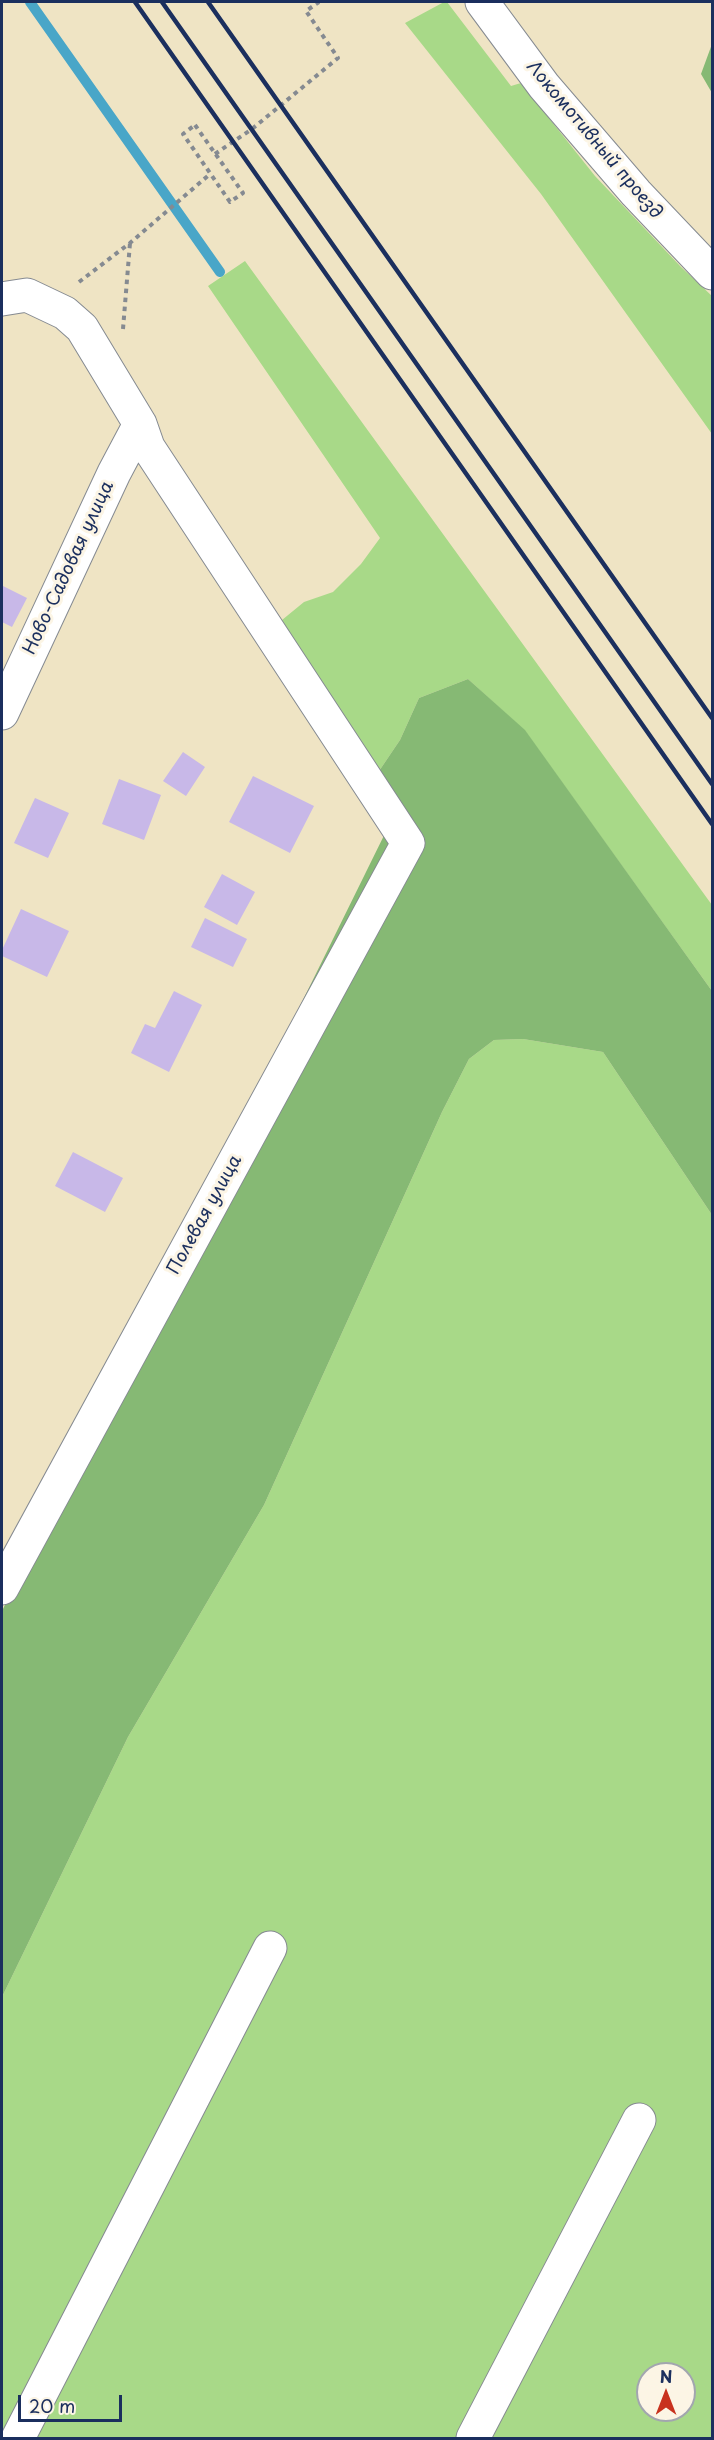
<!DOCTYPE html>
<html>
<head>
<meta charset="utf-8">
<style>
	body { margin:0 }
	#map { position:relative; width:714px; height:2440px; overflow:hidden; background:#efe4c4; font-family:"Playpen Sans",sans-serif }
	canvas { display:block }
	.frame { position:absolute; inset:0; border:3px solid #1b2f5e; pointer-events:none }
	.north { position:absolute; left:636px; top:2362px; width:60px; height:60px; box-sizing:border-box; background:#fcf5e5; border:2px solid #a2a6af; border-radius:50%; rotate:0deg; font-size:16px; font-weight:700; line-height:24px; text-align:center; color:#1b2f5e }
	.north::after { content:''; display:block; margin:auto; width:21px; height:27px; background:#c8321e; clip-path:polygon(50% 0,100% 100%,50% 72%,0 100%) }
	.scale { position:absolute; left:18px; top:2395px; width:104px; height:27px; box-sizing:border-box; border:3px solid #1b2f5e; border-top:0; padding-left:8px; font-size:18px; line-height:21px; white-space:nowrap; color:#1b2f5e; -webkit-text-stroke:4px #fcf5e5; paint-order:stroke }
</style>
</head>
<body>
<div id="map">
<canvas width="714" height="2440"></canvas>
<div class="frame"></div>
<div class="north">N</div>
<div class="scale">20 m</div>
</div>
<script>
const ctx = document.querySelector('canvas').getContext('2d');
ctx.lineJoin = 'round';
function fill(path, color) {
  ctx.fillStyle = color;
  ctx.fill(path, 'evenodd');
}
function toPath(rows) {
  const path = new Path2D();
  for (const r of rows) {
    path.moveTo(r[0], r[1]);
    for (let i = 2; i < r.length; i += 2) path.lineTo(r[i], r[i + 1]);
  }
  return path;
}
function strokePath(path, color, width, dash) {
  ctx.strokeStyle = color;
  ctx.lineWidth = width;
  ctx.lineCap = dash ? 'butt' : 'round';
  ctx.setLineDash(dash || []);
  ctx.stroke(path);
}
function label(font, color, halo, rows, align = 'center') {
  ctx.font = font + ' "Playpen Sans",sans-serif';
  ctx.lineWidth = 6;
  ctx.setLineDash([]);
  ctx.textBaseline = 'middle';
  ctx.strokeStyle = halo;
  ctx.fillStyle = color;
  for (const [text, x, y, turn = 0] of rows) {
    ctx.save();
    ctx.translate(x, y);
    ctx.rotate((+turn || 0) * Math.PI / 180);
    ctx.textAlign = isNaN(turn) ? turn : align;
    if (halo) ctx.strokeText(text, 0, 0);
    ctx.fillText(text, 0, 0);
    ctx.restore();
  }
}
fill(toPath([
	[444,2,447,2,511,86,521,83,595,176,681,267,712,296,712,434,541,194,405,23],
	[245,261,712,905,712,991,525,731,468,679,419,698,400,740,377,774,282,620,304,602,333,592,361,564,380,538,208,286],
	[523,1039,603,1052,712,1215,712,2438,2,2438,2,1997,128,1737,264,1505,442,1112,469,1059,494,1040],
	[648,2374,684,2374,684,2410,648,2410]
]), '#a8d988');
fill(toPath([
	[712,44,712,93,701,74],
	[468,679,525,730,712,991,712,1215,603,1052,523,1039,494,1040,469,1059,442,1112,264,1505,128,1737,2,1997,2,1611,399,805,377,774,400,740,419,698]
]), '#86b974');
strokePath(toPath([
	[30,2,220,272]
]), '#49a6c8', 10);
fill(toPath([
	[3,586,27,598,12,627,2,622],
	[183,752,205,767,186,796,163,781],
	[253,776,314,806,290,853,229,822],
	[119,779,161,795,144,840,102,824],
	[35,798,69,813,48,858,14,843],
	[222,874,255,892,237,925,204,907],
	[21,909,69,931,47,977,2,956,2,950],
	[205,918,247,939,233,967,191,947],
	[174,991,202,1005,169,1072,131,1053,145,1024,155,1028],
	[73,1152,123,1178,105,1212,55,1186]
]), '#c8b8e8');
const minor = toPath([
	[482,2,544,86,636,193,712,273],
	[2,299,27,295,65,313,82,328,140,424,148,447,408,843,2,1588],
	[2,713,114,473,140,424],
	[18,2438,270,1948],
	[473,2438,639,2120]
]);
strokePath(minor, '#858a91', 35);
strokePath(toPath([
	[195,125,243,193,230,202,183,134,195,125],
	[215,154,252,129,338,58,306,11,319,2],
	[79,282,130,243,210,174],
	[123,329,130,243]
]), '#858a91', 4, [4.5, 4.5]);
strokePath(minor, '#fff', 33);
strokePath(toPath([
	[135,2,712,824],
	[162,2,712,784],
	[208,2,712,718]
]), '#1b2f5e', 4.5);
label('18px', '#1b2f5e', '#fcf5e5', [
	["Локомотивный проезд",594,140,50],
	["Ново-Садовая улица",69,568,-65],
	["Полевая улица",205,1215,-61]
]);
</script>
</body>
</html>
